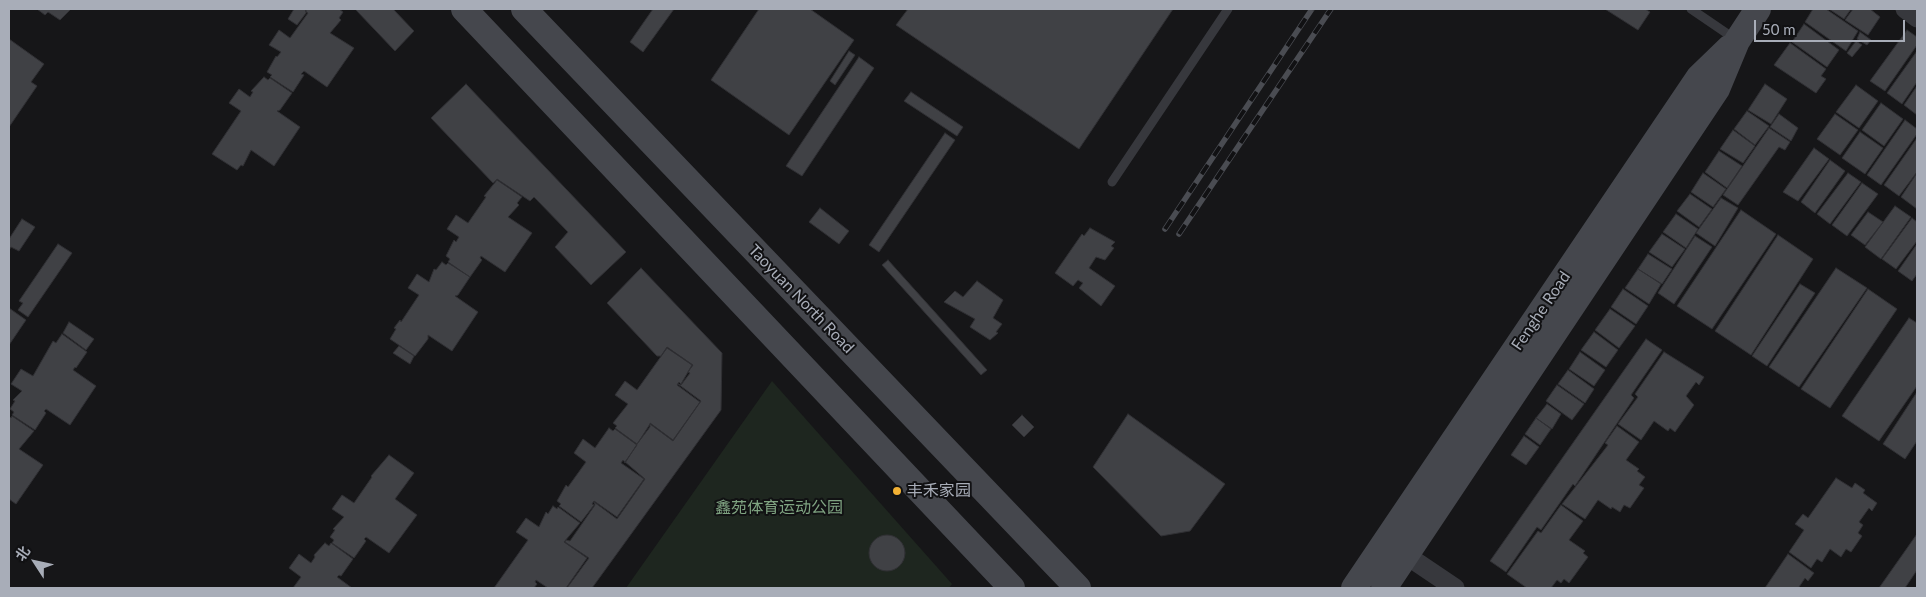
<!DOCTYPE html>
<html>
<head>
<meta charset="utf-8">
<style>
	body { margin:0 }
	#map { position:relative; width:1926px; height:597px; overflow:hidden; background:#161618; font-family:Lato,"Noto Sans SC",sans-serif }
	canvas { display:block }
	.frame { position:absolute; inset:0; border:10px solid #a8adb8; pointer-events:none }
	.north { position:absolute; left:10px; top:537px; width:50px; height:50px; -webkit-text-stroke:4px #111113; paint-order:stroke; rotate:305deg; font-size:14px; font-weight:700; line-height:20px; text-align:center; color:#a8adb8 }
	.north::after { content:''; display:block; margin:auto; width:18px; height:22px; background:#a8adb8; clip-path:polygon(50% 0,100% 100%,50% 72%,0 100%) }
	.scale { position:absolute; left:1754px; top:20px; width:151px; height:22px; box-sizing:border-box; border:2px solid #a8adb8; border-top:0; padding-left:6px; font-size:15px; line-height:18px; white-space:nowrap; color:#a8adb8; -webkit-text-stroke:4px #111113; paint-order:stroke }
</style>
</head>
<body>
<div id="map">
<canvas width="1926" height="597"></canvas>
<div class="frame"></div>
<div class="north">北</div>
<div class="scale">50 m</div>
</div>
<script>
const ctx = document.querySelector('canvas').getContext('2d');
ctx.lineJoin = 'round';
function fill(path, color) {
  ctx.fillStyle = color;
  ctx.fill(path, 'evenodd');
}
function toPath(rows) {
  const path = new Path2D();
  for (const r of rows) {
    if (r.length === 3) {
      path.moveTo(r[0] + r[2], r[1]);
      path.arc(r[0], r[1], r[2], 0, 2 * Math.PI);
      continue;
    }
    path.moveTo(r[0], r[1]);
    for (let i = 2; i < r.length; i += 2) path.lineTo(r[i], r[i + 1]);
  }
  return path;
}
function strokePath(path, color, width, dash) {
  ctx.strokeStyle = color;
  ctx.lineWidth = width;
  ctx.lineCap = dash ? 'butt' : 'round';
  ctx.setLineDash(dash || []);
  ctx.stroke(path);
}
function label(font, color, halo, rows, align = 'center') {
  ctx.font = font + ' Lato,"Noto Sans SC",sans-serif';
  ctx.lineWidth = 4;
  ctx.setLineDash([]);
  ctx.textBaseline = 'middle';
  ctx.strokeStyle = halo;
  ctx.fillStyle = color;
  for (const [text, x, y, turn = 0] of rows) {
    ctx.save();
    ctx.translate(x, y);
    ctx.rotate((+turn || 0) * Math.PI / 180);
    ctx.textAlign = isNaN(turn) ? turn : align;
    if (halo) ctx.strokeText(text, 0, 0);
    ctx.fillText(text, 0, 0);
    ctx.restore();
  }
}
fill(toPath([
	[772,381,952,584,949,588,626,588]
]), '#1e261f');
const building = toPath([
	[37,9,71,9,60,20,48,12,45,15,37,9],
	[294,9,306,9,306,13,297,25,288,19,294,9],
	[307,9,339,9,343,12,339,18,341,20,330,33,354,48,327,87,304,71,301,74,304,75,293,92,270,77,272,75,267,72,276,56,277,57,281,52,269,45,279,30,290,38,308,13,305,11,307,9],
	[355,9,393,9,414,31,395,51,355,9],
	[653,9,674,9,643,52,630,42,653,9],
	[759,9,810,9,854,40,789,135,711,80,759,9],
	[908,9,1173,9,1079,149,896,25,908,9],
	[1605,9,1645,9,1650,12,1638,30,1605,9],
	[1813,9,1826,9,1858,31,1846,51,1805,22,1813,9],
	[1829,9,1851,9,1844,19,1829,9],
	[1853,9,1870,9,1880,17,1868,35,1845,20,1853,9],
	[1804,24,1839,50,1827,67,1792,42,1804,24],
	[1907,30,1917,37,1917,45,1885,91,1870,81,1907,30],
	[1860,32,1871,40,1867,45,1857,39,1860,32],
	[9,39,44,64,31,82,37,86,9,127,9,39],
	[1856,41,1862,45,1852,57,1847,53,1856,41],
	[1790,43,1826,69,1821,76,1826,79,1816,93,1774,65,1790,43],
	[849,51,855,55,835,85,830,81,849,51],
	[1917,51,1917,82,1902,104,1887,93,1917,51],
	[859,57,874,68,802,176,786,166,859,57],
	[264,77,268,80,270,78,292,93,280,110,277,111,300,127,274,166,251,150,243,166,241,165,237,170,212,154,241,111,229,103,239,89,250,97,253,92,251,91,264,77],
	[466,84,626,252,591,285,555,247,568,232,534,197,530,201,497,179,493,183,431,118,466,84],
	[1765,84,1787,99,1771,124,1748,110,1765,84],
	[1856,85,1878,101,1859,128,1836,112,1856,85],
	[1917,86,1917,115,1904,105,1917,86],
	[911,92,963,127,957,136,904,101,911,92],
	[1881,103,1903,119,1884,146,1862,130,1881,103],
	[1747,111,1769,126,1755,145,1734,129,1747,111],
	[1779,114,1798,128,1791,141,1770,127,1779,114],
	[1835,114,1858,130,1840,155,1817,139,1835,114],
	[1905,120,1917,129,1917,134,1881,185,1867,175,1905,120],
	[1769,128,1790,142,1785,150,1779,147,1738,205,1723,195,1769,128],
	[1733,130,1755,146,1743,163,1720,149,1733,130],
	[1860,132,1883,148,1865,174,1842,158,1860,132],
	[945,133,955,140,879,252,869,245,945,133],
	[1917,138,1917,172,1899,196,1884,185,1917,138],
	[1814,148,1829,159,1798,201,1783,192,1814,148],
	[1719,151,1742,166,1727,188,1705,172,1719,151],
	[1830,160,1845,171,1815,213,1801,202,1830,160],
	[1703,173,1726,189,1713,207,1691,192,1703,173],
	[1848,173,1861,182,1830,224,1817,214,1848,173],
	[1917,173,1917,209,1901,197,1917,173],
	[497,180,522,197,517,203,519,205,508,217,532,233,505,272,481,256,480,258,482,260,470,277,448,262,450,259,446,256,454,240,456,242,459,237,447,229,456,215,468,223,486,197,484,196,497,180],
	[1862,183,1878,194,1847,236,1832,225,1862,183],
	[1690,194,1712,209,1699,227,1677,211,1690,194],
	[1721,198,1738,208,1715,246,1696,233,1721,198],
	[1895,206,1911,217,1881,259,1865,247,1895,206],
	[820,208,849,231,839,244,809,222,820,208],
	[1741,210,1776,234,1712,329,1677,306,1741,210],
	[1868,212,1883,222,1865,245,1851,235,1868,212],
	[1676,214,1698,229,1686,248,1663,232,1676,214],
	[1912,218,1917,222,1917,241,1896,269,1882,259,1912,218],
	[22,219,35,227,19,251,11,247,9,250,9,239,22,219],
	[1090,228,1115,242,1111,246,1114,248,1105,260,1096,257,1089,268,1115,286,1101,306,1079,288,1083,283,1078,280,1073,286,1055,273,1082,234,1084,236,1090,228],
	[1662,234,1685,249,1672,267,1649,252,1662,234],
	[1778,235,1813,259,1751,355,1715,331,1778,235],
	[1695,236,1712,247,1674,304,1658,293,1695,236],
	[58,244,72,253,28,317,18,310,23,303,19,301,58,244],
	[1917,244,1917,274,1912,281,1898,271,1917,244],
	[1648,254,1672,269,1662,284,1638,269,1648,254],
	[888,260,987,370,981,375,882,265,888,260],
	[442,262,446,265,448,263,470,277,458,295,455,296,478,312,452,351,428,335,428,339,415,356,390,339,396,329,394,328,400,320,401,322,419,295,408,288,417,274,429,282,434,269,436,270,442,262],
	[641,268,722,353,721,410,592,588,567,588,589,558,565,542,566,540,570,541,595,505,594,502,617,519,645,479,624,461,625,463,650,424,673,441,701,401,678,384,681,385,690,373,688,372,693,365,667,347,661,356,657,356,607,303,641,268],
	[1836,268,1867,288,1799,387,1769,367,1836,268],
	[1638,269,1661,284,1649,304,1625,288,1638,269],
	[977,281,1003,300,993,318,1002,324,996,332,998,333,990,340,970,327,975,319,944,302,955,291,963,297,977,281],
	[1800,284,1815,293,1767,366,1752,356,1800,284],
	[1623,289,1648,306,1636,324,1611,307,1623,289],
	[1868,289,1897,309,1830,408,1801,389,1868,289],
	[9,308,26,320,9,345,9,308],
	[1610,309,1635,326,1619,348,1595,330,1610,309],
	[1909,318,1917,323,1917,386,1879,441,1842,416,1909,318],
	[69,322,94,339,86,350,63,333,69,322],
	[1594,332,1618,350,1606,367,1581,350,1594,332],
	[62,334,87,352,76,368,75,367,73,370,96,386,70,425,46,409,44,411,46,413,35,430,12,415,14,412,10,409,15,401,13,400,22,391,11,384,21,369,33,376,53,341,56,343,62,334],
	[1646,339,1662,350,1631,395,1634,398,1575,486,1573,484,1541,530,1537,527,1506,572,1490,561,1646,339],
	[399,346,414,356,410,364,393,353,399,346],
	[667,348,692,365,681,384,679,382,677,385,700,402,673,440,650,423,650,427,637,444,615,428,617,426,613,423,628,404,615,395,625,381,637,390,667,348],
	[1580,352,1605,370,1594,386,1569,369,1580,352],
	[1664,352,1704,377,1699,385,1696,382,1686,396,1694,405,1675,432,1670,428,1668,431,1654,421,1641,440,1618,424,1638,397,1635,394,1664,352],
	[1568,370,1594,389,1585,403,1558,384,1568,370],
	[1557,385,1584,404,1572,420,1546,401,1557,385],
	[1917,392,1917,441,1905,459,1883,444,1917,392],
	[1547,404,1561,414,1552,429,1536,418,1547,404],
	[1128,414,1225,484,1190,531,1161,536,1093,467,1128,414],
	[1022,415,1034,427,1024,437,1012,425,1022,415],
	[9,416,11,418,12,416,34,431,19,449,43,465,16,504,9,499,9,416],
	[1536,418,1551,429,1540,445,1525,434,1536,418],
	[1617,426,1639,442,1626,460,1639,469,1637,471,1645,477,1639,485,1644,488,1630,508,1624,505,1620,512,1612,507,1611,509,1598,500,1585,519,1562,504,1605,449,1608,445,1605,443,1617,426],
	[609,428,613,431,615,429,637,445,625,462,623,460,621,463,644,479,617,517,594,501,592,504,594,505,581,522,559,506,561,504,557,501,566,485,568,487,586,462,574,453,583,439,595,448,609,428],
	[1524,436,1539,447,1526,465,1511,455,1524,436],
	[389,455,414,473,395,499,417,515,389,553,366,537,364,539,366,541,354,558,332,543,334,540,330,537,335,530,333,529,344,517,332,509,342,495,354,503,372,477,371,476,389,455],
	[1836,478,1852,488,1855,483,1865,490,1863,493,1877,503,1872,511,1869,508,1859,522,1863,525,1858,533,1862,536,1851,552,1846,549,1841,557,1830,549,1822,562,1817,559,1811,568,1789,552,1804,530,1795,524,1803,514,1808,518,1836,478],
	[1561,505,1583,521,1569,540,1585,551,1583,553,1588,557,1569,583,1564,579,1561,583,1557,580,1551,588,1527,588,1507,574,1538,531,1541,533,1561,505],
	[553,506,557,509,558,507,580,523,564,542,587,558,566,588,548,588,536,580,535,582,537,584,534,588,494,588,528,540,516,532,526,518,539,527,546,512,548,514,553,506],
	[1917,534,1917,570,1905,588,1879,588,1917,534],
	[887,553,18],
	[325,543,329,546,331,543,353,559,341,576,339,575,337,577,352,588,293,588,301,577,289,568,299,554,311,563,315,557,314,555,325,543],
	[1788,554,1814,573,1808,581,1805,578,1799,587,1801,588,1765,588,1788,554]
]);
fill(building, '#404145');
strokePath(building, '#303034', 1);
strokePath(toPath([
	[1691,9,1735,39],
	[1112,182,1228,9]
]), '#37383d', 9);
strokePath(toPath([
	[1905,9,1917,18],
	[1406,555,1455,588]
]), '#37383d', 19);
strokePath(toPath([
	[464,9,1012,588],
	[524,9,1078,588],
	[1354,588,1699,77,1729,48],
	[1384,588,1717,89,1737,41,1758,9]
]), '#45474d', 26);
const rail = toPath([
	[1165,229,1312,9],
	[1179,234,1331,9]
]);
strokePath(rail, '#4a4c52', 5.5);
strokePath(rail, '#111113', 4, [11]);
for (const [x, y, r, color] of [
	[897,491,5,"#f2b134"]
]) {
  const dot = new Path2D();
  dot.arc(x, y, r, 0, 2 * Math.PI);
  ctx.fillStyle = color;
  ctx.fill(dot);
  strokePath(dot, '#111113', 2);
}
label('16px', '#a8adb8', '#111113', [
	["Taoyuan North Road",801,299,46],
	["Fenghe Road",1541,311,-56]
]);
label('16px', '#a8adb8', '#111113', [
	["丰禾家园",907,491]
], 'left');
label('16px', '#7fa381', '#111113', [
	["鑫苑体育运动公园",779,508]
]);
</script>
</body>
</html>
